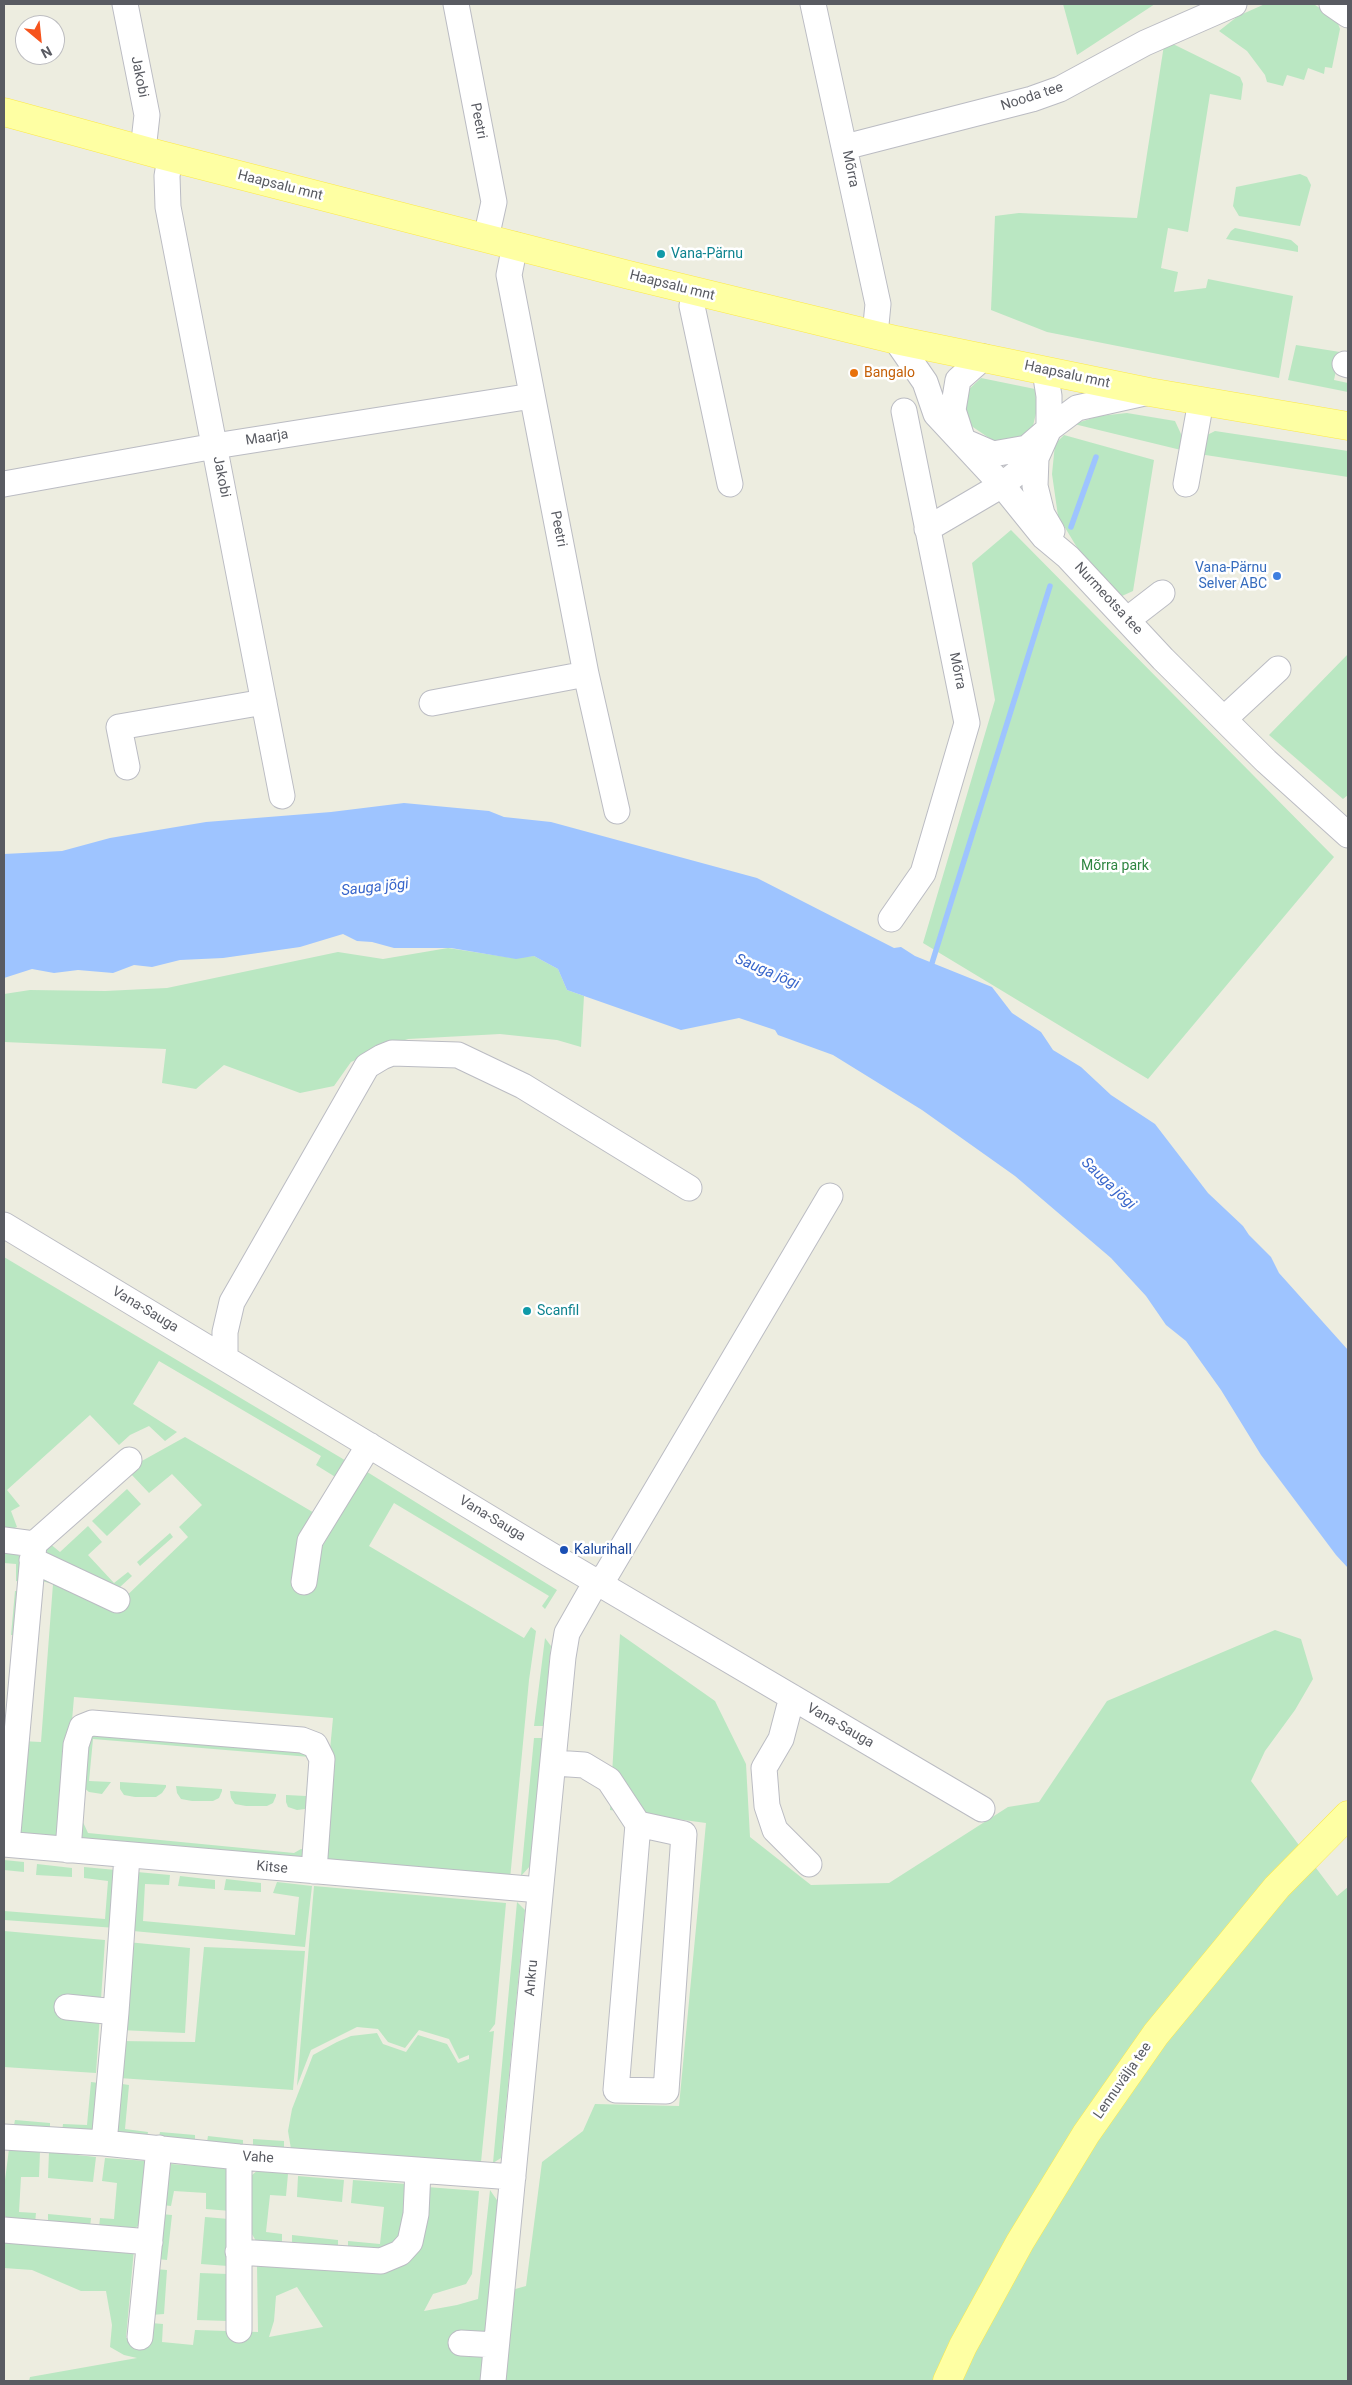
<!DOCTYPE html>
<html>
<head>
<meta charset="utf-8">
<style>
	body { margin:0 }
	#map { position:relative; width:1352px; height:2385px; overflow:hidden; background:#edede0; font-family:Roboto,sans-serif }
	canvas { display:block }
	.frame { position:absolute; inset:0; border:5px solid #595b62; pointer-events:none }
	.north { position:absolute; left:15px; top:15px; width:50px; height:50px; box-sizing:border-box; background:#fff; border:1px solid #bdbdc0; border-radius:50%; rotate:152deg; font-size:14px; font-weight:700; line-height:20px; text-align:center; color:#595b62 }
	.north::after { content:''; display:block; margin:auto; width:18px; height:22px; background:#f6541d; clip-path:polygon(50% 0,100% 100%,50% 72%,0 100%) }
</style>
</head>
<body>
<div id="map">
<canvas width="1352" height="2385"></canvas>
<div class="frame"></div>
<div class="north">N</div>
</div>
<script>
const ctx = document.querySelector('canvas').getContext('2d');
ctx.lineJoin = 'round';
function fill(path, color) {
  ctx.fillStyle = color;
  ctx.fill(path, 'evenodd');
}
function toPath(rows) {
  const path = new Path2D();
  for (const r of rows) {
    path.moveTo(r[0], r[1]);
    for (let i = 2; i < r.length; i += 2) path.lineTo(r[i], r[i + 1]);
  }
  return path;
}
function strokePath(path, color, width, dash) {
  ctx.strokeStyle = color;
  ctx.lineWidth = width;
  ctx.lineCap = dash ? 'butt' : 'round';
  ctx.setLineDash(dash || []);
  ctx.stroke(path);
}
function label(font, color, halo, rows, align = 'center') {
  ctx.font = font + ' Roboto,sans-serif';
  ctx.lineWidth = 5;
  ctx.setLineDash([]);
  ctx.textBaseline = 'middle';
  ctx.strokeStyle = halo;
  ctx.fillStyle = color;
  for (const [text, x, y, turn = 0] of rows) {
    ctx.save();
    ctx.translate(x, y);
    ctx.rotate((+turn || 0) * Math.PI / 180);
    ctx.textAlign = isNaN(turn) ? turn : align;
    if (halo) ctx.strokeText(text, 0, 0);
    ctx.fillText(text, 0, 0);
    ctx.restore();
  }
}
fill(toPath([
	[1063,4,1155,4,1077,55],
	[1265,4,1315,5,1336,18,1340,29,1332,68,1325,67,1324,74,1308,68,1304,80,1287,75,1283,86,1267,82,1265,75,1247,51,1219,31,1238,16],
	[1171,43,1240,77,1243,84,1241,100,1210,94,1188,232,1168,228,1161,268,1178,272,1174,292,1206,288,1208,279,1293,296,1279,378,1047,332,991,310,995,216,1019,213,1137,218,1164,45],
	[1300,174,1307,177,1311,185,1300,226,1239,216,1233,206,1236,187],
	[1235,228,1291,240,1298,246,1298,252,1226,239,1231,231],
	[1296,345,1340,352,1334,380,1348,383,1348,392,1288,380],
	[981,378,1035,389,1037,409,1033,426,1023,438,1010,441,992,440,967,423,963,409,967,391],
	[1127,413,1175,421,1181,434,1181,450,1074,424,1099,416],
	[1215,431,1348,451,1348,477,1199,454,1205,436],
	[1064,435,1154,460,1133,591,1122,596,1081,554,1058,516,1052,474,1055,444],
	[1011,530,1334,857,1148,1079,923,943,995,700,972,563],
	[1348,654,1348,795,1343,799,1269,735],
	[448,948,513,958,534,956,558,969,567,990,584,996,581,1047,557,1040,500,1034,408,1039,379,1049,351,1062,334,1086,300,1093,224,1065,196,1089,162,1083,166,1049,4,1042,4,994,30,990,105,991,167,988,338,952,383,959],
	[4,1257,348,1462,337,1478,316,1465,321,1456,159,1361,133,1404,177,1432,165,1441,149,1426,130,1435,119,1445,90,1415,7,1490,20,1506,11,1511,17,1527,4,1532],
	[185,1437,316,1514,321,1549,364,1470,557,1590,545,1609,542,1606,549,1596,394,1503,369,1546,524,1638,531,1627,536,1631,529,1680,510,1879,327,1863,321,1845,333,1718,74,1697,65,1802,61,1829,54,1839,22,1837,13,1819,21,1741,41,1742,53,1584,38,1580,38,1569,118,1604,188,1537,179,1527,202,1505,172,1474,149,1493,131,1474,140,1462],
	[127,1489,141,1504,107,1536,92,1521],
	[88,1526,102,1542,88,1555,114,1583,128,1572,132,1576,120,1587,115,1589,42,1558,49,1543,60,1552],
	[170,1533,173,1537,140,1566,137,1562],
	[4,1547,23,1558,22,1582,16,1581,16,1564,4,1563],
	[15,1591,21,1591,18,1635,11,1635],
	[1275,1630,1301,1639,1313,1679,1295,1710,1265,1751,1251,1781,1337,1896,1348,1887,1348,2381,29,2381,30,2377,137,2358,124,2355,110,2347,112,2325,106,2291,81,2291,32,2270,4,2268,4,2241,134,2249,126,2338,149,2340,151,2323,163,2324,162,2342,193,2345,195,2330,258,2332,257,2264,368,2273,378,2270,396,2263,427,2187,479,2191,472,2274,466,2284,433,2294,424,2311,457,2305,478,2299,490,2190,499,2203,490,2296,526,2286,542,2162,583,2131,595,2104,679,2106,706,1823,610,1810,620,1634,715,1701,746,1764,750,1837,811,1885,889,1883,1008,1807,1039,1802,1107,1701],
	[297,2287,323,2327,269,2337,274,2321,276,2296],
	[545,1638,551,1646,543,1726,534,1726],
	[87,1735,314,1751,309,1805,305,1809,297,1810,288,1807,286,1802,286,1795,306,1796,310,1757,93,1739,89,1781,111,1782,102,1794,89,1792,83,1787],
	[534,1738,543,1738,531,1865,521,1876],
	[120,1782,166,1785,166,1787,162,1793,156,1797,135,1797,124,1795,120,1789],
	[176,1786,222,1789,222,1791,219,1798,213,1801,192,1801,181,1799,177,1793],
	[230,1791,276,1794,276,1796,273,1803,267,1806,246,1806,235,1804,231,1798],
	[82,1820,88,1833,294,1853,301,1849,306,1850,302,1859,81,1839],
	[4,1860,24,1862,24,1872,4,1870],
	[37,1864,72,1868,72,1877,36,1875],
	[84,1867,116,1870,116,1928,4,1920,4,1911,105,1919,108,1881,84,1878],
	[137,1872,170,1875,169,1885,145,1884,143,1921,295,1935,299,1897,273,1893,277,1882,312,1886,305,1947,133,1931],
	[180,1876,215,1880,215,1889,178,1886],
	[226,1879,261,1883,261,1892,224,1890],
	[314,1886,506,1903,495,2024,489,2032,494,2031,481,2162,324,2154,291,2149,288,2131,292,2109,313,2055,337,2042,351,2036,377,2033,383,2044,406,2052,418,2035,447,2044,458,2063,469,2059,469,2055,459,2059,449,2039,419,2030,405,2048,388,2042,378,2029,357,2027,311,2050,297,2086],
	[517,1902,525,1910,501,2158,493,2163],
	[4,1931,105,1940,96,2073,4,2067],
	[127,1942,190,1948,185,2033,120,2030],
	[204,1947,305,1951,293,2090,119,2078,119,2041,195,2042],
	[91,2082,99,2083,97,2122,92,2129,80,2132,62,2131,63,2124,87,2125],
	[116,2083,129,2085,125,2129,148,2132,147,2138,123,2135,115,2130],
	[15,2120,50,2123,50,2128,14,2125],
	[160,2132,195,2135,195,2140,159,2137],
	[208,2136,243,2140,243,2145,207,2142],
	[253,2139,284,2141,284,2149,253,2145],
	[9,2149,40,2152,39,2177,21,2177,19,2212,36,2213,35,2223,8,2219,4,2215,4,2188],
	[49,2152,96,2157,93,2182,48,2178],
	[105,2158,147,2161,141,2224,132,2230,99,2227,100,2218,114,2219,117,2183,102,2181],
	[171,2164,227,2168,231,2211,206,2209,206,2193,174,2191,171,2206,163,2205],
	[258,2170,288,2174,286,2196,270,2195,266,2232,282,2234,282,2242,256,2241,249,2229,252,2175],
	[298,2176,344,2180,342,2202,297,2197],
	[353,2180,407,2184,405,2234,383,2251,348,2248,348,2241,380,2244,384,2207,351,2203],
	[48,2214,91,2218,90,2227,48,2224],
	[161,2214,172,2215,167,2260,157,2259],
	[205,2217,229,2219,228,2266,201,2264],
	[292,2235,338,2240,338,2246,292,2242],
	[155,2269,167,2270,164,2314,151,2315],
	[200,2273,228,2274,227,2321,197,2320]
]), '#bae7c2');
fill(toPath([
	[404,803,489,811,504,817,551,822,757,878,894,948,901,947,915,956,992,987,1012,1013,1041,1032,1053,1050,1081,1067,1111,1095,1155,1124,1208,1193,1243,1226,1249,1235,1271,1257,1279,1273,1348,1350,1348,1568,1336,1555,1261,1455,1221,1390,1186,1341,1166,1325,1146,1296,1111,1258,1015,1176,922,1110,833,1055,778,1035,775,1030,739,1018,681,1030,567,990,558,969,534,956,516,959,451,948,394,948,372,942,357,941,343,934,300,947,223,958,180,960,152,967,134,965,113,973,78,970,54,973,32,969,4,978,4,854,62,851,110,838,206,822,331,812]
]), '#9ec4ff');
strokePath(toPath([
	[1071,527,1096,457],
	[932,963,1050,586]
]), '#9ec4ff', 5.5);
const minor = toPath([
	[125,4,147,115,143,150],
	[456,4,494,202,486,238],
	[813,4,878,304,875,335],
	[1332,4,1348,15],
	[845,147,1032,99,1060,89,1145,43,1234,4],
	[170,158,167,176,168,207,282,796],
	[515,245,509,275,586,674,617,811],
	[695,291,692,306,730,484],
	[896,340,925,382,936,414,1002,485,1044,537,1068,557,1163,659,1266,761,1348,835],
	[984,357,958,380,953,410,963,441,993,454,1027,448,1049,429,1049,396,1045,371],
	[1345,364,1348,365],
	[1036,458,1035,486,1042,514,1052,531],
	[4,484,215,446,532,396],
	[1186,484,1201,401],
	[927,529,1002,485,1036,458,1049,429,1077,408,1149,392],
	[1127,620,1162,593],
	[432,703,586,674],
	[1224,719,1278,669],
	[127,767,119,727,264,702],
	[891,919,923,873,967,723,904,411],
	[4,1225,549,1554,982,1809],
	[225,1358,225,1332,232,1302,367,1066,382,1057,392,1053,458,1055,523,1086,689,1188],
	[4,1540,34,1544,7,1844],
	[34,1544,129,1460],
	[32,1560,117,1600],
	[304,1582,310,1541,369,1445],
	[792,1697,781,1739,764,1768,767,1806,775,1830,809,1864],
	[554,1763,584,1765,609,1780,638,1824,616,2090,666,2091,684,1834,638,1824],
	[4,1844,540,1890],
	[68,1850,76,1745,82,1727,92,1723,302,1740,315,1745,322,1759,314,1871],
	[67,2007,116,2012],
	[4,2137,104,2143,239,2157,513,2177],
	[104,2143,116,2012,127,1856],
	[239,2157,239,2330],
	[4,2230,150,2242],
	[238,2252,381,2261,400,2253,410,2242,416,2214,418,2170],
	[140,2337,159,2148],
	[461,2343,496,2345],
	[493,2381,563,1657,567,1633,596,1582,606,1575,830,1196]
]);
const major = toPath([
	[4,112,161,155,629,275,896,340,1149,392,1348,426],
	[947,2381,963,2346,1020,2242,1086,2134,1156,2034,1277,1887,1348,1815]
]);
strokePath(minor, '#bbbcc3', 27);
strokePath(major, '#fce94a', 29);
strokePath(minor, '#fff', 25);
strokePath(major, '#feffa3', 28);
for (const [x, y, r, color] of [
	[661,254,5,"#0f9aa8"],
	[854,373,5,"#e8710a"],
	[1277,576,5,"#3f7fe0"],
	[527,1311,5,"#0f9aa8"],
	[564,1550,5,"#1a4fb4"]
]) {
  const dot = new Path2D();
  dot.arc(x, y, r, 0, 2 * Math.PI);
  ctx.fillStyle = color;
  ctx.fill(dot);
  strokePath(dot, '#fff', 2);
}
label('14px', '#595b62', '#fff', [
	["Jakobi",139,77,79],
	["Nooda tee",1032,97,-18],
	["Peetri",478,121,79],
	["Mõrra",850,169,78],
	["Haapsalu mnt",280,186,14],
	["Haapsalu mnt",672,286,14],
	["Haapsalu mnt",1067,375,12],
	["Maarja",267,438,-9],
	["Jakobi",221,477,79],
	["Peetri",558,529,79],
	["Nurmeotsa tee",1108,599,47],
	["Mõrra",957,671,78],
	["Vana-Sauga",145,1310,31],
	["Vana-Sauga",492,1519,31],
	["Vana-Sauga",840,1726,30],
	["Kitse",272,1868,5],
	["Ankru",532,1978,-85],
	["Lennuvälja tee",1123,2081,-55],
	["Vahe",258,2158,4]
]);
label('14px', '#0d838f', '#fff', [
	["Vana-Pärnu",671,254],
	["Scanfil",537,1311]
], 'left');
label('14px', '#c56008', '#fff', [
	["Bangalo",864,373]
], 'left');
label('14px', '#366cbe', '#fff', [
	["Vana-Pärnu",1267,568],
	["Selver ABC",1267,584]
], 'right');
label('14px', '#2e8540', '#fff', [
	["Mõrra park",1115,866]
]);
label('14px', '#164399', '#fff', [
	["Kalurihall",574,1550]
], 'left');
label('italic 15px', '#3866cb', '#fff', [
	["Sauga jõgi",375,888,-6],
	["Sauga jõgi",767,972,23],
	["Sauga jõgi",1108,1184,43]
]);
</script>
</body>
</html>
